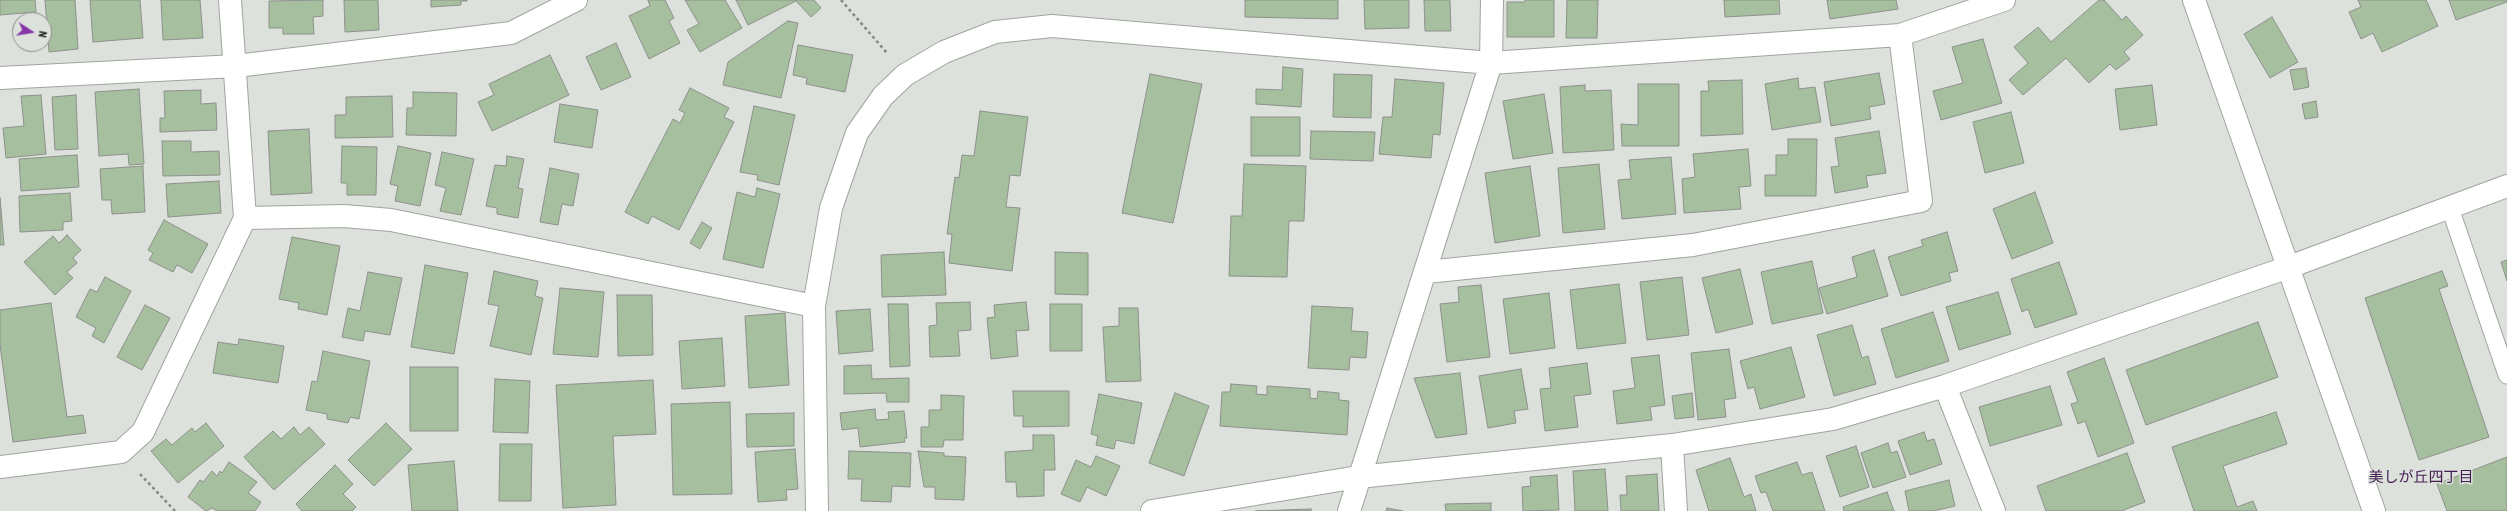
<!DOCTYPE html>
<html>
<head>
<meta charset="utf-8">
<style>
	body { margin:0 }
	#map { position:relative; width:2507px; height:511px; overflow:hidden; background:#dde1dc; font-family:"PT Sans Narrow",sans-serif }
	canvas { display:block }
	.north { position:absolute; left:12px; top:12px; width:40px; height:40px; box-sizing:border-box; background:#dde1dc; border:1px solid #8a8d89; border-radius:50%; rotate:102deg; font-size:11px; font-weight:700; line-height:16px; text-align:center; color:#0e0f0d }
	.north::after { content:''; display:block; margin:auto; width:14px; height:18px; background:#8636a6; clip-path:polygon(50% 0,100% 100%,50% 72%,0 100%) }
</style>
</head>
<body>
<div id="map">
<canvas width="2507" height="511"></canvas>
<div class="north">N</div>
</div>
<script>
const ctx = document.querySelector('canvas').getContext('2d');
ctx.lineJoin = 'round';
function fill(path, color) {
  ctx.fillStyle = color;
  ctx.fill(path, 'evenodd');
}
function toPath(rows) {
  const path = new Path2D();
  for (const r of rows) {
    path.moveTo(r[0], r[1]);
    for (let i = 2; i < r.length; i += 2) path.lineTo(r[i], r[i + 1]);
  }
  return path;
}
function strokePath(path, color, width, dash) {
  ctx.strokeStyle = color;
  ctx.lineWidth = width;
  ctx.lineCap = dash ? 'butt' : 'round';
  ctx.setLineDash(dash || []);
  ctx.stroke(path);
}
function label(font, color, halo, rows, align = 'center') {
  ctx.font = font + ' "PT Sans Narrow","Noto Sans JP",sans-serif';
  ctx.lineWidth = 3;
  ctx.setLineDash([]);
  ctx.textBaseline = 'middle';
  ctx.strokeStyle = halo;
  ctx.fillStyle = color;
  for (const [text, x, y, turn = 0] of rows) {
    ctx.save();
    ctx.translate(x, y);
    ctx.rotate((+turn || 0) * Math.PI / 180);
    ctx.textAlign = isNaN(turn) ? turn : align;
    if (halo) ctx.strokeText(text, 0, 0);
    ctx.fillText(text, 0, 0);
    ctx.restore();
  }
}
const building = toPath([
	[0,0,35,0,36,12,0,15,0,0],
	[45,0,75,0,78,49,49,52,45,0],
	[90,0,140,0,143,38,93,42,90,0],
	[161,0,200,0,203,38,163,40,161,0],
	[323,0,323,16,313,17,314,34,283,34,283,28,269,28,269,1,323,0],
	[344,0,378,0,379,30,345,32,344,0],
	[431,0,467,0,467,1,461,1,461,5,431,7,431,0],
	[648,0,665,0,674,18,669,21,680,43,649,59,629,16,650,6,648,0],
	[685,0,725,0,742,28,700,52,687,30,699,24,685,0],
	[736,0,814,0,821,8,811,17,796,1,748,25,736,0],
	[1245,0,1338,0,1338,19,1245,17,1245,0],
	[1364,0,1409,0,1409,28,1365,29,1364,0],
	[1424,0,1450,0,1451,31,1425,31,1424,0],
	[1525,0,1554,0,1554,37,1507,37,1507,2,1525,2,1525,0],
	[1567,0,1598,0,1597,38,1566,38,1567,0],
	[1724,0,1779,0,1780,14,1725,17,1724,0],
	[1827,0,1896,0,1898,9,1830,19,1827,0],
	[2099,0,2104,0,2122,20,2126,16,2143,35,2124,52,2130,59,2116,70,2110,64,2089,83,2066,58,2023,95,2009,80,2028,63,2014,47,2038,27,2051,42,2099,0],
	[2358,0,2426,0,2438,26,2382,52,2373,33,2361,39,2349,12,2361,7,2358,0],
	[2449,0,2507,0,2507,2,2456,20,2449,0],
	[2272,17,2298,62,2270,78,2244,34,2272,17],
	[788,21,798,23,781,98,723,85,728,62,788,21],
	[1983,39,2002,103,1941,120,1933,91,1963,83,1952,47,1983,39],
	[616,43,631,77,601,90,586,57,616,43],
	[798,45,853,55,845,92,806,84,807,78,793,75,798,45],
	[550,55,569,95,492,131,478,102,494,95,489,84,550,55],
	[1283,67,1303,69,1301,107,1256,104,1256,89,1282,90,1283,67],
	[2306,68,2309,87,2294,90,2290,70,2306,68],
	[1879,73,1885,104,1869,107,1871,119,1831,126,1824,82,1879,73],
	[1150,74,1202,84,1173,223,1122,213,1150,74],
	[1334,74,1372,75,1371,118,1333,117,1334,74],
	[1798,78,1799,89,1815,87,1821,122,1772,130,1765,84,1798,78],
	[1395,79,1444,83,1440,135,1433,134,1431,158,1379,154,1383,117,1392,117,1395,79],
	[1742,80,1743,134,1701,136,1701,91,1709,91,1708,81,1742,80],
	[1638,84,1679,84,1679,146,1622,146,1621,124,1638,125,1638,84],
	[1585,85,1585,91,1611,90,1614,150,1563,153,1560,87,1585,85],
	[2152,85,2157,125,2120,130,2115,89,2152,85],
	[690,88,729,108,724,117,734,122,679,230,652,216,648,224,625,212,673,119,680,123,685,113,679,110,690,88],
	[139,89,144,164,129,165,128,154,99,156,95,92,139,89],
	[201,90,201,104,216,103,217,130,160,132,160,118,165,118,164,91,201,90],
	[413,92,457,93,456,136,406,135,407,108,413,108,413,92],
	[1544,94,1553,153,1513,159,1503,101,1544,94],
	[41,95,46,154,6,158,3,128,24,126,21,96,41,95],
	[76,95,78,149,55,150,52,97,76,95],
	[392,96,393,137,335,138,335,115,346,115,346,97,392,96],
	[2316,101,2318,117,2305,119,2302,104,2316,101],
	[560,104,598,110,592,148,554,142,560,104],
	[754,106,795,115,779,185,757,180,758,175,740,172,754,106],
	[980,111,1028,117,1020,176,1010,175,1006,207,1020,208,1012,271,949,263,952,234,947,234,955,177,959,178,962,155,974,156,980,111],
	[2011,112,2024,163,1985,173,1973,122,2011,112],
	[1251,117,1300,117,1300,156,1251,156,1251,117],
	[309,129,312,193,271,195,268,131,309,129],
	[1311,131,1375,132,1373,161,1310,159,1311,131],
	[1879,131,1886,173,1866,176,1868,187,1835,193,1831,167,1839,166,1835,138,1879,131],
	[1788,139,1817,139,1816,196,1765,196,1765,175,1776,175,1776,155,1788,155,1788,139],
	[162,141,191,141,191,152,219,151,220,175,163,176,162,141],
	[342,146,377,147,376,195,347,195,347,183,341,183,342,146],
	[398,146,431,153,420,206,395,201,398,186,390,184,398,146],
	[1748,149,1751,186,1739,187,1741,209,1684,213,1682,179,1695,177,1693,154,1748,149],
	[442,152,474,159,461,215,440,211,446,188,435,185,442,152],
	[77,155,79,187,21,191,19,159,77,155],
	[507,156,524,159,518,188,523,189,518,218,497,214,497,208,486,206,495,165,506,166,507,156],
	[1671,157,1676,214,1622,219,1618,180,1631,179,1629,160,1671,157],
	[1244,164,1306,166,1304,221,1289,221,1287,277,1229,276,1231,216,1242,216,1244,164],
	[1599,164,1605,229,1563,233,1558,168,1599,164],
	[143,166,145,212,112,214,111,200,102,200,100,169,143,166],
	[1530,166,1540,236,1495,243,1485,173,1530,166],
	[550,168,579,174,573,206,562,204,558,225,540,222,550,168],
	[219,181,221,213,168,217,166,184,219,181],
	[757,188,780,194,763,268,723,259,737,192,755,197,757,188],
	[2035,192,2053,243,2012,259,1993,209,2035,192],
	[70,193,72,221,63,222,63,230,20,232,19,196,70,193],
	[0,198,4,245,0,245,0,198],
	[164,220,208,244,192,273,177,265,173,272,149,260,153,253,148,250,164,220],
	[702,222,712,228,700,249,690,243,702,222],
	[1947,232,1958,271,1949,273,1951,281,1901,296,1888,257,1923,246,1921,240,1947,232],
	[67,235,81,250,73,258,77,263,67,272,73,278,55,295,24,262,53,236,59,243,67,235],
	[292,237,340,246,327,315,298,309,299,303,279,299,292,237],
	[1874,250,1888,296,1827,314,1819,288,1857,277,1852,257,1874,250],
	[944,252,946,295,882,297,881,255,944,252],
	[1055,252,1088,253,1088,295,1055,294,1055,252],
	[2507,260,2507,281,2501,262,2507,260],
	[1812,261,1823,313,1772,324,1761,272,1812,261],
	[2059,262,2077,314,2035,328,2028,309,2022,312,2011,279,2059,262],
	[425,265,468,273,454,354,411,347,425,265],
	[1740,269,1753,324,1716,333,1702,278,1740,269],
	[494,271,538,281,535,296,543,298,531,355,490,346,499,306,488,304,494,271],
	[2442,271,2448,286,2439,289,2489,437,2419,460,2365,298,2442,271],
	[368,272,402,278,390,335,365,331,363,341,342,337,348,308,360,311,368,272],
	[105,277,131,291,104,343,92,336,96,328,76,317,90,289,97,292,105,277],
	[1682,277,1689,335,1647,340,1640,282,1682,277],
	[1619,284,1626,343,1577,349,1570,290,1619,284],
	[1481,285,1490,357,1447,362,1440,304,1459,302,1458,287,1481,285],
	[560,288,604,292,598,357,553,354,560,288],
	[1998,292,2011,334,1959,350,1946,307,1998,292],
	[1549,293,1555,348,1510,354,1503,299,1549,293],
	[617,295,652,295,653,355,618,356,617,295],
	[970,302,971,330,958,331,960,356,930,357,929,326,937,325,936,303,970,302],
	[1026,302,1029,330,1016,331,1018,356,991,359,987,318,995,317,994,305,1026,302],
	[51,303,67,417,83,415,86,433,13,442,0,345,0,310,51,303],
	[888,304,908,304,910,366,890,367,888,304],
	[1050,304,1082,304,1082,351,1050,351,1050,304],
	[145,305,170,318,142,370,117,357,145,305],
	[1312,306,1353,308,1351,331,1368,332,1366,358,1350,357,1349,370,1308,368,1312,306],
	[1119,308,1138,308,1141,381,1106,382,1103,327,1119,326,1119,308],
	[870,309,873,351,839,354,836,311,870,309],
	[1933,312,1949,361,1896,378,1881,329,1933,312],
	[785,313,789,385,749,388,745,316,785,313],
	[2258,322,2278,377,2146,425,2126,370,2258,322],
	[1852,325,1862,358,1868,356,1876,384,1834,396,1817,335,1852,325],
	[722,338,725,386,682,389,679,341,722,338],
	[239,339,284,346,278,383,213,373,218,342,238,345,239,339],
	[1791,347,1805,397,1760,409,1754,387,1748,389,1740,361,1791,347],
	[1729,349,1736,398,1724,400,1726,417,1698,420,1691,353,1729,349],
	[323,351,370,361,359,419,350,417,348,423,327,419,327,414,306,410,312,381,317,382,323,351],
	[1659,355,1665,405,1650,407,1652,420,1617,424,1613,391,1635,388,1631,358,1659,355],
	[2104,358,2134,443,2098,457,2085,421,2078,424,2071,404,2078,402,2067,372,2104,358],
	[1587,363,1591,394,1574,396,1578,427,1545,431,1540,389,1551,388,1549,368,1587,363],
	[871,365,872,379,909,378,909,402,887,402,886,393,844,394,844,366,871,365],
	[410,367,458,367,458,431,410,431,410,367],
	[1521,369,1528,409,1514,411,1516,423,1488,428,1479,376,1521,369],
	[1460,373,1467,434,1436,438,1414,378,1460,373],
	[495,379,530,381,528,433,493,432,495,379],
	[653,380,656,434,613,436,616,505,563,508,556,385,653,380],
	[1231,384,1257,386,1256,394,1267,395,1267,386,1310,389,1310,398,1317,399,1318,391,1339,393,1339,400,1349,401,1347,435,1220,426,1222,392,1230,392,1231,384],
	[2050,386,2062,425,1990,446,1979,407,2050,386],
	[1013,391,1069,391,1069,426,1023,427,1023,416,1014,416,1013,391],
	[1175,393,1209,406,1184,476,1149,463,1175,393],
	[1692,393,1694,417,1675,419,1672,396,1692,393],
	[1099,394,1142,403,1134,444,1116,440,1114,449,1096,445,1098,436,1091,434,1099,394],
	[941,395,964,396,963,440,944,440,943,447,921,447,921,427,929,427,929,410,941,410,941,395],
	[730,402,732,494,673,495,671,404,730,402],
	[875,409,876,420,889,419,888,412,904,411,907,438,904,438,905,442,860,447,858,428,842,430,840,413,875,409],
	[2276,412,2287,444,2223,466,2237,507,2253,501,2257,511,2194,511,2172,447,2276,412],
	[794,413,794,446,747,447,746,414,794,413],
	[206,423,224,446,178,483,151,451,166,439,172,445,192,428,195,432,206,423],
	[386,423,412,449,374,486,348,460,386,423],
	[294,427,300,435,309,427,325,444,274,490,244,457,273,431,281,439,294,427],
	[1924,432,1927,441,1934,439,1942,464,1910,475,1898,441,1924,432],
	[1033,435,1054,435,1055,470,1044,470,1044,496,1017,497,1016,482,1006,482,1005,452,1033,450,1033,435],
	[1888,443,1891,453,1897,451,1906,477,1873,488,1861,453,1888,443],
	[500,444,532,444,531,501,499,501,500,444],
	[1856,446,1869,487,1840,497,1826,456,1856,446],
	[795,449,798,489,786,490,787,500,758,502,755,452,795,449],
	[849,451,911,453,910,487,892,486,891,502,861,501,862,479,848,479,849,451],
	[918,451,944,453,944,456,966,457,964,500,935,499,935,487,924,487,918,451],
	[2127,453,2145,502,2121,511,2046,511,2037,486,2127,453],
	[1096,456,1120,466,1106,496,1087,487,1080,502,1061,494,1076,460,1091,467,1096,456],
	[2507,457,2507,511,2447,511,2437,484,2507,457],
	[1730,458,1744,497,1751,494,1756,511,1709,511,1696,470,1730,458],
	[454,461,458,511,412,511,408,465,454,461],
	[229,462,257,482,248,493,261,502,255,511,217,511,212,508,206,511,188,497,200,480,203,482,212,471,217,476,220,471,222,473,229,462],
	[1797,462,1802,475,1812,472,1825,511,1773,511,1766,492,1761,493,1755,476,1797,462],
	[335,465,353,484,343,494,356,507,352,511,302,511,296,504,335,465],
	[1605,469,1608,511,1575,511,1573,471,1605,469],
	[1657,474,1659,511,1621,511,1620,495,1627,495,1626,476,1657,474],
	[1557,475,1559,510,1523,511,1522,487,1531,486,1530,477,1557,475],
	[1949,480,1955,506,1933,511,1909,511,1905,491,1949,480],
	[1887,492,1894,511,1844,511,1843,507,1887,492],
	[1491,503,1491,511,1446,511,1445,504,1491,503],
	[1387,508,1403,511,1386,511,1387,508],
	[1311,509,1311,511,1255,511,1311,509]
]);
fill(building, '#a6bf9e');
strokePath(building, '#8d918c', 1);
const lane = toPath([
	[2450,208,2507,375]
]);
const street = toPath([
	[0,78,236,66,511,33,576,0],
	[245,218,344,216,391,220,814,306],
	[1426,272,1693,245,1921,201,1900,35],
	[1945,386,1994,511],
	[1672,445,1676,511],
	[0,467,121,452,143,432,245,218,230,0],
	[817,511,814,306,831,208,857,133,883,96,905,75,944,52,995,32,1052,26,1491,63,1900,35,2004,0],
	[1152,511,1358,477,1672,445,1833,419,1945,386,2289,267,2507,186],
	[1349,511,1491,63,1492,0]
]);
const secondary = toPath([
	[2194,0,2374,511]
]);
strokePath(lane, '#a0a49f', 19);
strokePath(street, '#a0a49f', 24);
strokePath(secondary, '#a0a49f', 24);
strokePath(toPath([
	[841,0,887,53],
	[140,474,175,511]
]), '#858884', 2.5, [3, 3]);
strokePath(lane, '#fff', 17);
strokePath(street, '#fff', 22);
strokePath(secondary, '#fff', 22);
label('15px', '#421c52', '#dde1dc', [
	["美しが丘四丁目",2421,478]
]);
</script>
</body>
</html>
